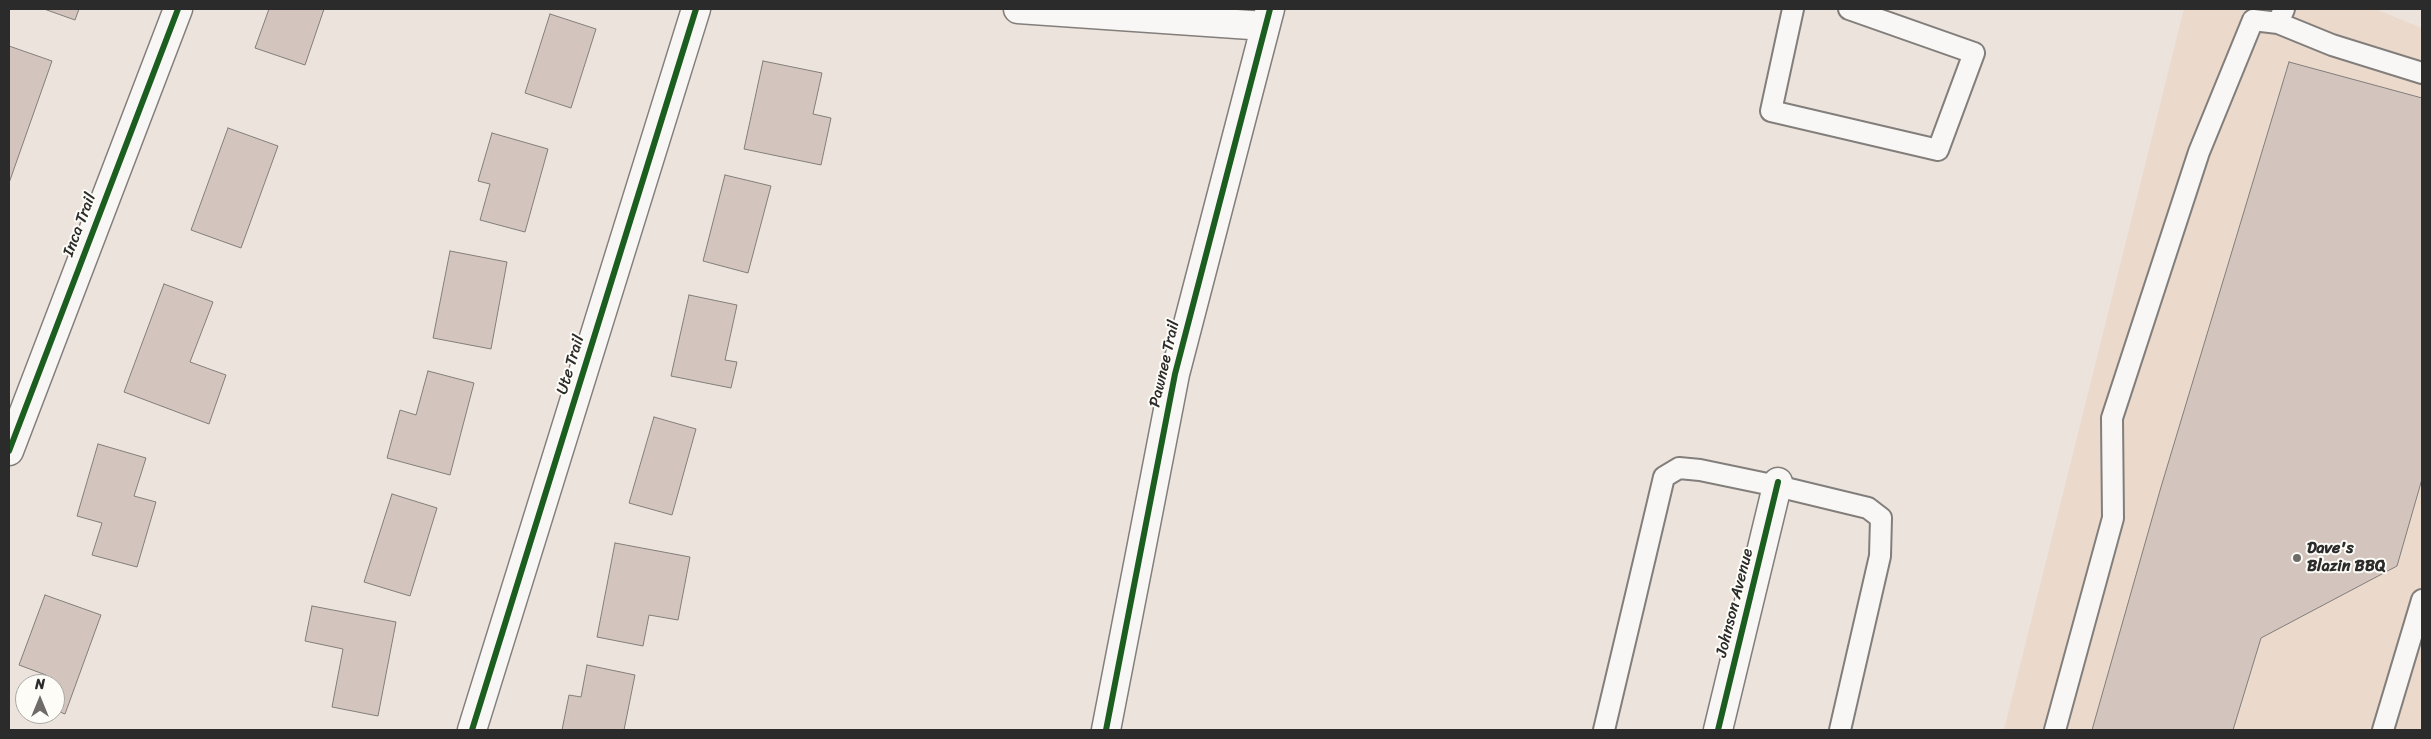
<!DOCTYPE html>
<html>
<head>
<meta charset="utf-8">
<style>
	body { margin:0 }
	#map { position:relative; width:2431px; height:739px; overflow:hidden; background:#ece3dc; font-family:Sriracha,sans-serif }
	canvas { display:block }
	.frame { position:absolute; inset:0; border:10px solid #2b2b2b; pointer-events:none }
	.north { position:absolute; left:15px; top:674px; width:50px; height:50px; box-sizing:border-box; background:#fdfcf7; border:1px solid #a9a8a5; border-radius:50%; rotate:0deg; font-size:14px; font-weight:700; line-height:20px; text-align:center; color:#2b2b2b }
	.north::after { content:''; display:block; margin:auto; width:18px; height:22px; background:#6f6b69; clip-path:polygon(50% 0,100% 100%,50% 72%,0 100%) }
</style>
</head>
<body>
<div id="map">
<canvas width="2431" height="739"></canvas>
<div class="frame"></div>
<div class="north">N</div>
</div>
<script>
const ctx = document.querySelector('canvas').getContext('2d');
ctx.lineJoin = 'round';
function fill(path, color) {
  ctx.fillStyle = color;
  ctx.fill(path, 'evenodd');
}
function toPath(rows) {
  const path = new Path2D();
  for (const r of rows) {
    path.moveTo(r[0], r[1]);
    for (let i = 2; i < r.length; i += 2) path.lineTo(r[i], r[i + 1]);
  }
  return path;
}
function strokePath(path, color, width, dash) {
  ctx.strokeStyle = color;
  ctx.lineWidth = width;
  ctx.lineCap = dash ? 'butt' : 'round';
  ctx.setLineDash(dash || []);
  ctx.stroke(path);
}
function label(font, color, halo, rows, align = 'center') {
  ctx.font = font + ' Sriracha,sans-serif';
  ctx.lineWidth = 4;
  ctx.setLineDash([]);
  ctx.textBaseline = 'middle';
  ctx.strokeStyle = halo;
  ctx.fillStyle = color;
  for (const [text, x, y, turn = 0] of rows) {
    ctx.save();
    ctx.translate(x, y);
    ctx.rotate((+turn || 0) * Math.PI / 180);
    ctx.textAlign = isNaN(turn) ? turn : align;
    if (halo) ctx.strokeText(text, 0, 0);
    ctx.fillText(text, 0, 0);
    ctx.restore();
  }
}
fill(toPath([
	[2184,9,2375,9,2422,28,2422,730,2004,730]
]), '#ebd9cc');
const building = toPath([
	[44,9,79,9,75,20,44,9],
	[269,9,324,9,305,65,255,48,269,9],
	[550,14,596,29,571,108,525,93,550,14],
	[9,46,52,61,9,183,9,46],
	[763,61,822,73,813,114,831,118,821,165,744,149,763,61],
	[2289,62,2422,98,2422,479,2397,566,2261,638,2233,730,2092,730,2161,487,2289,62],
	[228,128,278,146,241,248,191,230,228,128],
	[492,133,548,149,525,232,480,220,490,184,478,181,492,133],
	[725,175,771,186,748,273,703,261,725,175],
	[450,251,507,262,491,349,433,338,450,251],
	[164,284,213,302,190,362,226,375,209,424,124,392,164,284],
	[689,295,737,305,725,360,737,362,731,388,671,376,689,295],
	[428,371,474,383,450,475,387,458,400,410,416,415,428,371],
	[654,417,696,429,672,515,629,503,654,417],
	[98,444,146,458,134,496,156,502,137,567,92,555,102,523,77,516,98,444],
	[392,494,437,508,410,596,364,582,392,494],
	[615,543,690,557,678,620,649,615,643,646,597,637,615,543],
	[45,595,101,615,65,714,55,710,55,684,42,684,46,675,19,665,45,595],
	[312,606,396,622,378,716,332,707,343,649,305,641,312,606],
	[587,665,635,675,624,730,562,730,569,695,581,697,587,665]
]);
fill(building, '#d3c5bd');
strokePath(building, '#827e7b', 1);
const service = toPath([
	[1793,9,1771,111,1938,150,1974,53,1849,9],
	[2284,9,2278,23,2332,45,2422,73],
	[1604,730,1664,477,1679,468,1700,470,1777,486,1868,508,1881,518,1880,556,1840,730],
	[2055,730,2113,518,2112,418,2199,152,2253,20,2278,23],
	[2383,730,2422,600]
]);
const minor = toPath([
	[1018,9,1265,26],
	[9,451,178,9],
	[472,730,696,9],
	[1106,730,1175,374,1270,9],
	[1718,730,1778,482]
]);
strokePath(service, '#827e7b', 24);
strokePath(minor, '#827e7b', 31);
strokePath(service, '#f9f7f5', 20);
strokePath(minor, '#f9f7f5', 28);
strokePath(toPath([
	[9,451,178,9],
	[472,730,696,9],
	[1106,730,1175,374,1270,9],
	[1718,730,1778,482]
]), '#1b5e20', 6);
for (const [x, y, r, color] of [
	[2297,558,5,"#6f6b69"]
]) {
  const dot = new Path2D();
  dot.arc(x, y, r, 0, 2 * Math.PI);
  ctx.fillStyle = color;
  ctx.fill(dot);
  strokePath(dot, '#fdfcf7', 2);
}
label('16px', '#2b2b2b', '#fdfcf7', [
	["Inca Trail",80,225,-69],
	["Pawnee Trail",1165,364,-77],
	["Ute Trail",571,365,-73],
	["Johnson Avenue",1735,603,-76]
]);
label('bold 16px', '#2b2b2b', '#fdfcf7', [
	["Dave's",2307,549],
	["Blazin BBQ",2307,567]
], 'left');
</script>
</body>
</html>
